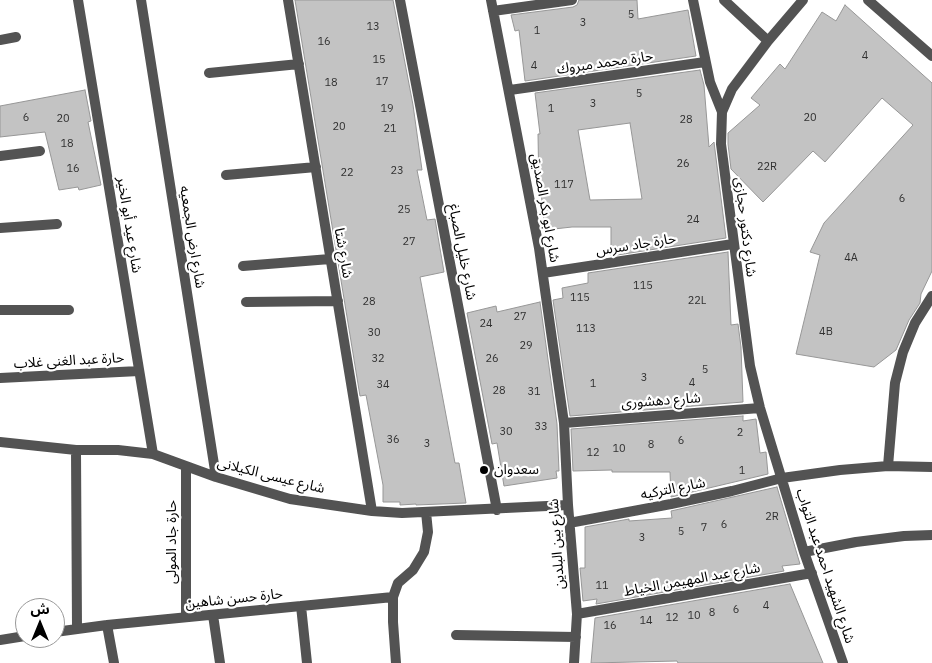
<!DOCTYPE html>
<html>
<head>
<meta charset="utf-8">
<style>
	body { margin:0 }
	#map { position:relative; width:932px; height:663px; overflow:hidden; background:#fff; font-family:"IBM Plex Sans","Noto Sans Arabic",sans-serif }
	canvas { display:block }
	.north { position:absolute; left:15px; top:598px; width:50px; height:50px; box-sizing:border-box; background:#fff; border:1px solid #999; border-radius:50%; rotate:0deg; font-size:14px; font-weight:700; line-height:20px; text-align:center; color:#000 }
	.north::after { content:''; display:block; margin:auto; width:18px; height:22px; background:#000; clip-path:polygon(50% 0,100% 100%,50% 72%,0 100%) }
</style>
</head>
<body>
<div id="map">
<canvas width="932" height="663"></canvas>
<div class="north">ش</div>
</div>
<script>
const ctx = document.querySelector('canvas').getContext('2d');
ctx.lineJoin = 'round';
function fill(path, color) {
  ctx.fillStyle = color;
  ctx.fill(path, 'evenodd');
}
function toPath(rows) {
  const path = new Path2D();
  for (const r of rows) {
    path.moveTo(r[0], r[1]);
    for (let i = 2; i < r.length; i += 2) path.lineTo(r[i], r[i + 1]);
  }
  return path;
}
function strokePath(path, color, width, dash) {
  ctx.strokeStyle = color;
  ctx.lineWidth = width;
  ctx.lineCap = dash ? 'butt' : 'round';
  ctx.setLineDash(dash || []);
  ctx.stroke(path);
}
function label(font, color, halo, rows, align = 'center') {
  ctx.font = font + ' "IBM Plex Sans","Noto Sans Arabic",sans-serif';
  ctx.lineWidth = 4.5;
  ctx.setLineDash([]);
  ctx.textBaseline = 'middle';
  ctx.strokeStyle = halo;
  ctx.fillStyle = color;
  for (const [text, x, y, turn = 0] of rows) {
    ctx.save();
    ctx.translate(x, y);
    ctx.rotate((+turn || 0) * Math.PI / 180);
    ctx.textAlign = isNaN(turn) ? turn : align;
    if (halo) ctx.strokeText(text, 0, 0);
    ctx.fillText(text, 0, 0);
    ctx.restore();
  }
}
const building = toPath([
	[295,0,393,0,413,105,422,170,417,170,427,220,435,219,444,272,420,277,455,463,459,463,466,503,416,505,416,504,400,505,400,502,383,502,383,485,366,395,360,396,295,0],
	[579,0,637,0,638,19,688,10,696,56,525,81,519,30,515,31,511,15,573,7,577,5,579,0],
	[845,5,932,83,932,271,921,294,920,303,909,320,896,350,874,367,796,354,820,255,810,252,824,223,913,125,882,98,825,162,813,151,763,202,731,169,728,144,728,133,760,105,751,98,780,64,785,69,822,12,836,21,845,5],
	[700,70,704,85,709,147,714,142,726,238,611,256,611,227,572,227,545,230,541,192,539,193,538,134,540,134,535,93,700,70],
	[630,123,642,199,590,200,578,130,630,123],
	[85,90,91,121,88,122,101,185,79,190,78,187,59,190,45,132,0,137,0,106,85,90],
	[728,252,731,325,738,324,741,347,743,402,570,416,553,300,563,298,562,288,588,283,588,273,728,252],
	[540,302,557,424,559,471,556,471,557,478,504,486,497,443,492,444,467,313,496,306,497,312,540,302],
	[743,416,743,421,756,419,760,453,766,452,768,474,671,497,670,472,612,472,612,470,573,471,571,429,743,416],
	[777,487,800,564,782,566,784,571,596,604,597,599,583,601,580,568,585,568,585,527,629,519,629,521,672,518,671,511,777,487],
	[790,584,823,663,678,663,677,661,591,663,595,618,790,584]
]);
fill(building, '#c3c3c3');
strokePath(building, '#979797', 1);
strokePath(toPath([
	[78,0,153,454],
	[141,0,216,477],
	[288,0,372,511],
	[400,0,497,510],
	[491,0,539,248,564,423,568,505,577,614,574,663],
	[693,0,710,82,722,112],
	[724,0,768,41],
	[803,0,768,41,732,89,722,112,721,144,750,366,760,408,804,552,843,663],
	[868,0,932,56],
	[493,11,572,0],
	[0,40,16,37],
	[209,73,299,64],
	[510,90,705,62],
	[0,156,40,151],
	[226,175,316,167],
	[0,228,57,224],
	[243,266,330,259],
	[543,273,733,244],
	[246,302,338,301],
	[0,310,69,310],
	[0,378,139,371],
	[564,423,760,408],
	[0,442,76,450,118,450,153,454,216,477,290,499,372,511,402,513,568,505],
	[76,450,77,629],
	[888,466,895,383,903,352,915,323,932,296],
	[569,523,671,504,732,491,782,478,840,470,888,466,932,467],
	[804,552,856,542,904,536,932,535],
	[301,606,307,663],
	[577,614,812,573],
	[213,615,220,663],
	[186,617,186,467],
	[107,625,114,663],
	[55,632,107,625,393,597],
	[456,635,576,637],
	[0,640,25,636],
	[396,663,393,622,393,597,398,583,413,570,424,552,428,532,426,512]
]), '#535353', 10);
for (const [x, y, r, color] of [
	[484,470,5,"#000"]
]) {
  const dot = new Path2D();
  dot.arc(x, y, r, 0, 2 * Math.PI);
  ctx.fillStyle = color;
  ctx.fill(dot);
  strokePath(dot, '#fff', 2);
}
label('11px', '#313131', null, [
	["5",631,15],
	["3",583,23],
	["13",373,27],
	["1",537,31],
	["16",324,42],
	["4",865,56],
	["15",379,60],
	["4",534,66],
	["17",382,82],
	["18",331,83],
	["5",639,94],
	["3",593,104],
	["19",387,109],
	["1",551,109],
	["6",26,118],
	["20",810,118],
	["20",63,119],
	["28",686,120],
	["20",339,127],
	["21",390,129],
	["18",67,144],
	["26",683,164],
	["22R",767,167],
	["16",73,169],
	["23",397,171],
	["22",347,173],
	["117",564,185],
	["6",902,199],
	["25",404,210],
	["24",693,220],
	["27",409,242],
	["4A",851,258],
	["115",643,286],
	["115",580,298],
	["22L",697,301],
	["28",369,302],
	["27",520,317],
	["24",486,324],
	["113",586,329],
	["4B",826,332],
	["30",374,333],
	["29",526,346],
	["32",378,359],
	["26",492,359],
	["5",705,370],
	["3",644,378],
	["4",692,383],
	["1",593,384],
	["34",383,385],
	["28",499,391],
	["31",534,392],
	["33",541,427],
	["30",506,432],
	["2",740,433],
	["36",393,440],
	["6",681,441],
	["3",427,444],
	["8",651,445],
	["10",619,449],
	["12",593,453],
	["1",742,471],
	["2R",772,517],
	["6",724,525],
	["7",704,528],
	["5",681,532],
	["3",642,538],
	["11",602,586],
	["4",766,606],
	["6",736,610],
	["8",712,613],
	["10",694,616],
	["12",672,618],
	["14",646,621],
	["16",610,626]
]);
label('14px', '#000', '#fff', [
	["حارة محمد مبروك",605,63,-8],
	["شارع ابو بكر الصديق",545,208,80],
	["شارع عيد أبو الخير",129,225,81],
	["شارع دكتور حجازى",745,227,83],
	["شارع ارض الجمعيه",192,237,81],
	["حارة جاد سرس",636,245,-9],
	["شارع خليل الصباغ",462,252,79],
	["شارع شتا",343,253,80],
	["حارة عبد الغنى غلاب",69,361,-3],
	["شارع دهشورى",661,401,-4],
	["شارع عيسى الكيلانى",271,476,14],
	["شارع التركيه",673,489,-11],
	["حارة جاد المولى",172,542,-90],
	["شارع بين البلدين",557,544,-94],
	["شارع الشهيد احمد عبد التواب",825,566,72],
	["شارع عبد المهيمن الخياط",692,580,-10],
	["حارة حسن شاهين",234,599,-6]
]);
label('14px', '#000', '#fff', [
	["سعدوان",494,470]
], 'left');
</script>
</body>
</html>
